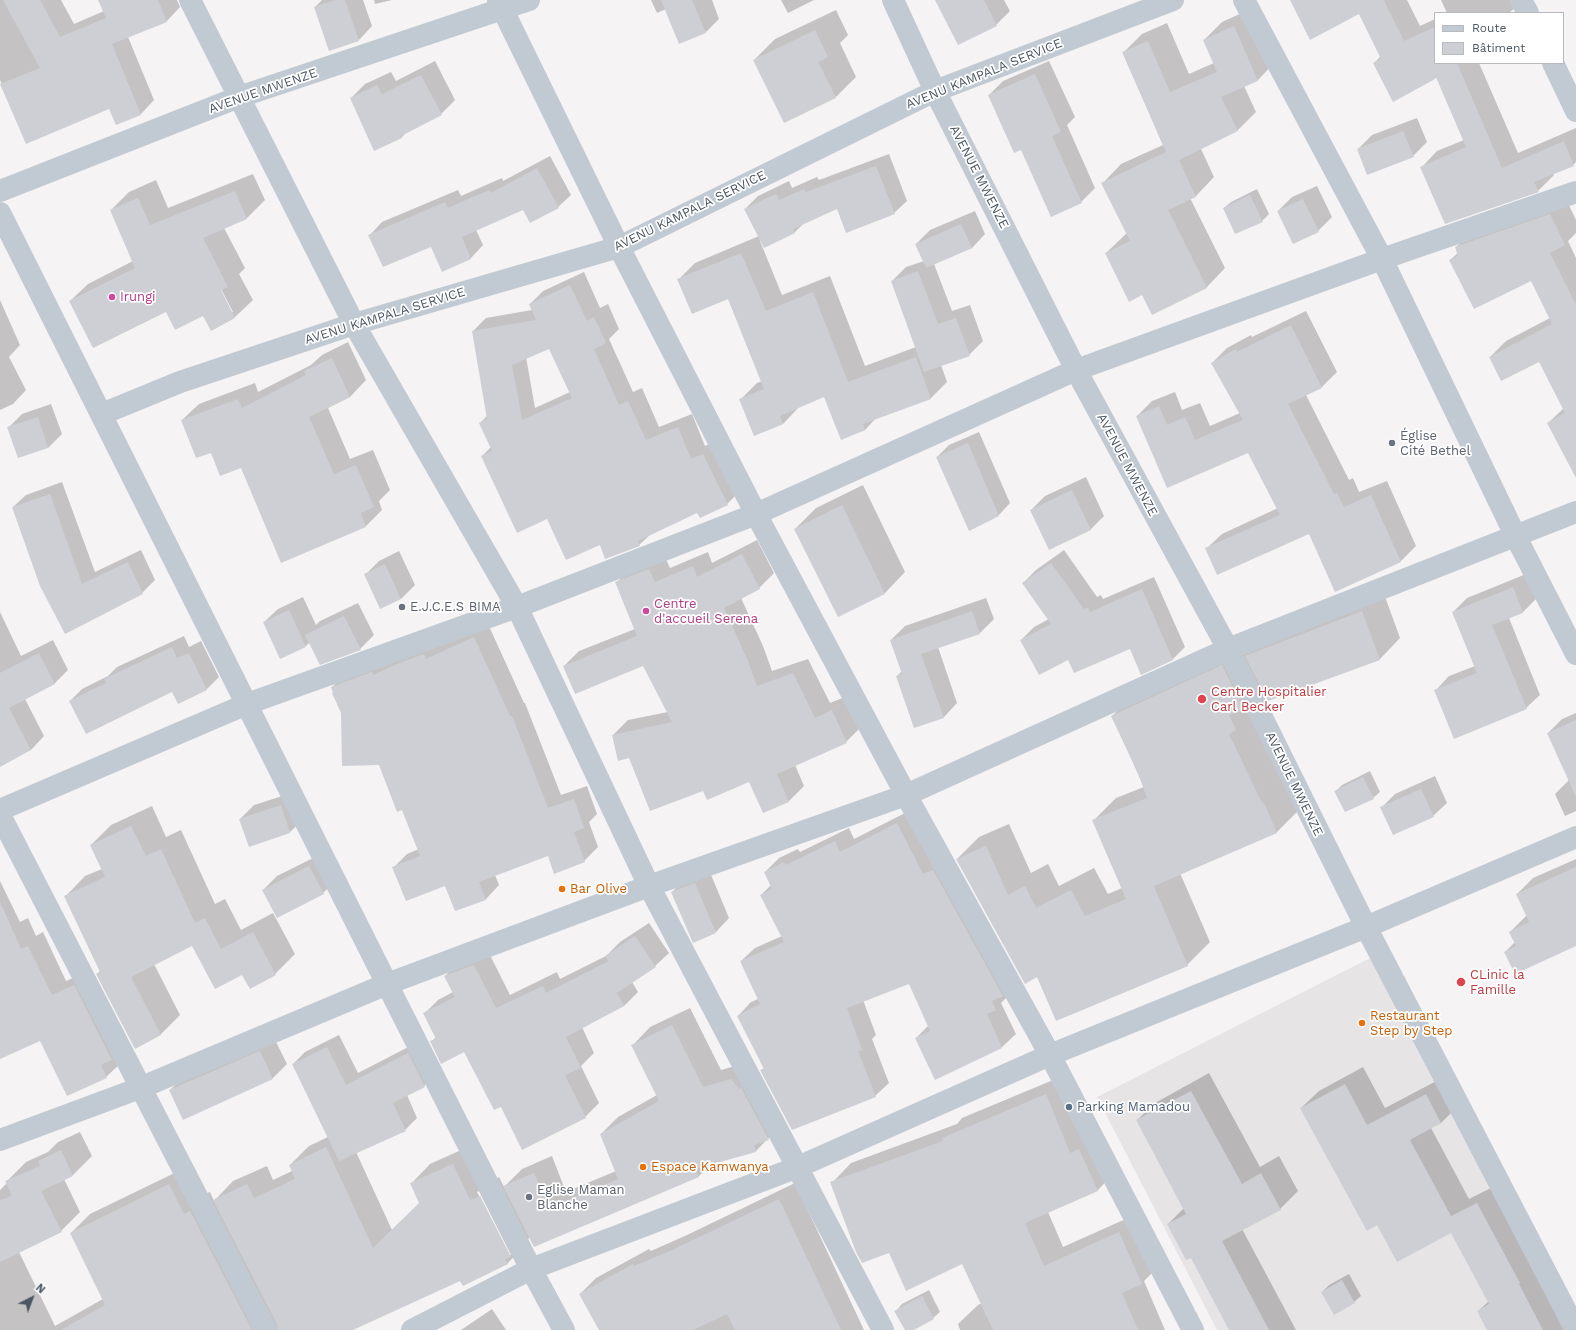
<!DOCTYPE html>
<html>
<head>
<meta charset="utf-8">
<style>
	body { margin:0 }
	#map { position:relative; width:1576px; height:1330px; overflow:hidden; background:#f5f3f3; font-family:"Work Sans",sans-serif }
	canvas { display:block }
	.legend { position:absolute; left:1434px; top:12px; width:130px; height:52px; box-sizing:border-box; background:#fff; border:1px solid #b7bbc0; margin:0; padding:5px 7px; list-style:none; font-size:12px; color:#4a5661 }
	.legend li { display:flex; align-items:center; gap:8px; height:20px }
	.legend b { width:20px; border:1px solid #b7bbc0 }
	.north { position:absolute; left:12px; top:1278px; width:40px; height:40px; -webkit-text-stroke:3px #fff; paint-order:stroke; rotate:42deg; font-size:11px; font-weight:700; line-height:16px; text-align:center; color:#4a5661 }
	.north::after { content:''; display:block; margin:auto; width:14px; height:18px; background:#4a5661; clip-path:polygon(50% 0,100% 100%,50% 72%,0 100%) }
</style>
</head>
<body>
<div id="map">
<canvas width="1576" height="1330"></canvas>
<ul class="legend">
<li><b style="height:5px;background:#c1cad2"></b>Route</li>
<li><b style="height:11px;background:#cdcfd5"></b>Bâtiment</li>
</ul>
<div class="north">N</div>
</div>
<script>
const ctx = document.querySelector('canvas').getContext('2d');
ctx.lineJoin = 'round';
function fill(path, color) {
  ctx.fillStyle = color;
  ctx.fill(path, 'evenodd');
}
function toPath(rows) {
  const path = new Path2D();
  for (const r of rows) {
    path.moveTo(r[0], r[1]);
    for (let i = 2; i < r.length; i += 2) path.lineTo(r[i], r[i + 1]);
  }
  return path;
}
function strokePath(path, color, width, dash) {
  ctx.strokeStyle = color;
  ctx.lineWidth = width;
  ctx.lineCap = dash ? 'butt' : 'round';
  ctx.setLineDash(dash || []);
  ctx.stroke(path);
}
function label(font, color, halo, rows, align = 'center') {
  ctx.font = font + ' "Work Sans",sans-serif';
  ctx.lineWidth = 3.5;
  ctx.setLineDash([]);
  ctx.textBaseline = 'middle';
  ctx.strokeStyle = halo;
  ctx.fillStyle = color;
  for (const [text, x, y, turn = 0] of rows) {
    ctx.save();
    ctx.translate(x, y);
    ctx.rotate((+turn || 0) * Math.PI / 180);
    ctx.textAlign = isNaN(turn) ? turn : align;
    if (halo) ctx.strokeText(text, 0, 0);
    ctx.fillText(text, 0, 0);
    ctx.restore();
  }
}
fill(toPath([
	[1372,957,1564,1330,1217,1330,1097,1097]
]), '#e6e4e5');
fill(toPath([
	[0,0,61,0,74,24,104,11,99,0,177,0,180,7,167,21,128,37,154,100,141,114,116,124,110,108,26,142,0,80],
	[322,0,363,0,372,26,359,40,315,7],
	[374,0,392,0,375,4],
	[651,0,712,0,719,19,706,32,666,9,657,13],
	[781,0,814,0,788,13],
	[941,0,1004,0,1010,11,996,25],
	[1291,0,1407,0,1420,26,1435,19,1435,63,1479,63,1518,153,1576,128,1576,162,1573,165,1553,173,1554,175,1538,191,1422,167,1437,151,1464,140,1437,77,1394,101,1374,63,1381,56,1359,13],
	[1441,0,1515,0,1517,6,1509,13,1447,13],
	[1253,8,1276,61,1258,80,1244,86,1256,112,1238,130,1201,149,1214,177,1196,196,1190,198,1225,268,1207,287,1152,314,1142,294,1106,253,1127,233,1103,183,1121,164,1163,145,1123,53,1142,34,1167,23,1189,74,1214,63,1204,40,1222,22],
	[836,10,848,35,840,43,856,77,836,97,754,60,775,39],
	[435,61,455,100,441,114,408,131,401,138,351,98,365,84,391,72,396,81],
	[1049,61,1075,117,1067,125,1095,188,1081,202,1021,149,989,95,1003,81],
	[1417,118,1427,142,1413,156,1358,149,1372,135],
	[889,154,907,201,894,213,838,208,804,223,794,233,760,241,782,295,830,276,865,366,916,347,892,281,906,267,924,261,916,244,930,230,975,211,985,234,972,248,934,264,952,311,970,305,983,341,969,355,941,365,947,382,931,398,877,417,865,430,842,439,824,395,799,407,783,424,755,435,740,400,757,383,762,381,729,297,678,280,695,263,759,236,745,209,758,196,789,181,792,188,817,177,819,180],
	[550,156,571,195,558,207,523,209,476,230,483,245,471,258,442,270,431,246,370,235,382,222,458,190,461,196,502,178,503,181],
	[253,174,265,200,247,218,224,228,245,268,239,274,253,300,235,317,70,301,88,284,133,261,111,210,129,192,156,180,168,208],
	[219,285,233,312,231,312,218,286],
	[1317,186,1332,217,1318,231,1278,211,1292,197],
	[1257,189,1269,214,1262,221,1224,208,1231,202],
	[1566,199,1576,220,1576,233,1568,241,1576,258,1576,439,1548,423,1564,408,1539,360,1490,357,1506,341,1550,318,1531,280,1450,260,1458,253,1456,247,1472,232],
	[584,272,600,308,608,304,619,329,609,339,633,392,642,388,659,427,692,414,705,446,716,441,741,490,727,504,697,512,651,534,639,545,600,543,548,518,482,456,491,447,480,423,487,416,473,331,486,318,532,310,530,304,543,291],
	[549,348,570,392,535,408,526,357],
	[0,300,20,345,9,357,26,390,13,404,0,410],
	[1306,311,1337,372,1321,388,1306,395,1349,480,1353,478,1359,492,1387,481,1416,546,1401,561,1309,533,1206,549,1222,534,1278,508,1248,452,1168,487,1137,416,1152,401,1175,392,1182,410,1200,403,1210,426,1240,413,1212,363,1227,348,1251,335,1252,337],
	[348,342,366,380,350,397,328,408,350,459,373,450,390,490,379,501,382,510,366,526,282,561,242,467,212,451,182,420,199,404,255,383,258,392,311,365,322,355],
	[51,404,62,434,48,448,9,427,22,414],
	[979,432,1010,503,999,515,970,530,937,457,949,445],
	[1086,477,1104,516,1090,530,1031,510,1045,496],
	[62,482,95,572,141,550,155,580,142,593,66,632,13,507,26,495],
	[863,485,905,572,885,593,838,616,795,529,816,508],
	[757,540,774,573,759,588,741,598,763,646,772,671,808,659,830,703,847,696,861,727,846,742,795,765,804,786,789,801,750,781,703,789,630,757,613,735,628,720,668,712,644,665,564,666,579,651,635,629,616,583,631,568,664,555,670,568,708,552,712,563],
	[1064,550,1097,597,1101,595,1103,599,1154,577,1185,647,1172,660,1131,648,1068,659,1021,640,1034,627,1049,619,1023,583,1036,570],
	[399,551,415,585,401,599,365,575,379,561],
	[1526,574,1537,598,1523,612,1509,618,1540,695,1526,708,1436,690,1449,676,1475,666,1453,612,1467,598],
	[1383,591,1400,638,1380,659,1263,689,1254,698,1299,810,1277,832,1180,873,1210,942,1187,965,1038,976,957,859,979,837,1009,824,1031,873,1048,864,1059,886,1094,868,1108,894,1122,888,1093,821,1116,798,1144,787,1112,716,1135,693,1245,644,1249,653,1267,635],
	[303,597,316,625,320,621,358,603,374,635,360,649,310,642,306,646,280,658,264,622,278,609],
	[986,598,994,619,980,633,938,647,957,703,944,717,915,727,897,676,902,671,891,640,905,626],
	[0,612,21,656,53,640,68,670,54,684,25,699,44,736,31,750,0,757],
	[488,624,524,703,525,703,561,795,587,786,597,814,589,822,598,847,584,861,548,855,495,875,499,885,486,899,455,910,445,885,393,868,407,854,419,849,403,809,379,764,342,713,332,687,345,674,438,641,440,646],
	[184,636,189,647,201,641,219,677,207,689,179,702,173,690,70,701,82,689,108,676,117,667],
	[1576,713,1576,811,1565,816,1555,794,1569,780,1548,733,1562,719],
	[1370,771,1380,792,1373,798,1336,791,1342,785],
	[1435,776,1447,803,1433,816,1381,808,1395,794],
	[295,792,304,819,290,832,249,846,240,819,254,805],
	[152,806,166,837,181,830,215,904,225,899,241,930,273,913,295,954,275,974,242,974,193,945,154,964,180,1015,160,1035,97,974,100,971,65,897,85,876,102,869,91,845,111,825],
	[911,810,1009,995,1001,1003,1016,1034,1002,1047,935,1079,916,1038,929,1025,909,983,863,1000,876,1035,872,1039,889,1083,875,1096,761,1070,764,1068,738,1016,751,1002,758,999,741,961,755,948,782,936,761,895,771,885,765,872,779,858,798,849,800,852,849,828,854,839],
	[323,853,337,879,323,893,263,890,277,876],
	[1576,859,1576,945,1505,952,1515,942,1510,932,1527,915,1517,894,1533,878],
	[709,870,729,918,716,932,672,892,686,878],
	[0,881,20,922,28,918,36,936,43,932,66,981,88,971,121,1063,106,1077,41,1040,0,1058],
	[649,923,669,953,655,966,632,982,638,992,624,1006,582,1027,594,1053,581,1066,599,1103,585,1117,501,1106,464,1051,431,1042,436,1037,424,1014,438,1000,453,992,445,976,459,962,488,951,510,995,557,972,560,979,606,956,620,942],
	[690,1008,721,1070,749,1062,785,1121,756,1151,711,1164,698,1177,530,1237,525,1242,526,1244,507,1264,461,1280,351,1330,0,1330,0,1190,7,1183,7,1181,26,1162,48,1152,58,1142,80,1132,92,1156,73,1175,64,1179,80,1212,61,1231,19,1252,55,1326,103,1299,71,1233,90,1214,189,1166,203,1195,210,1192,214,1201,233,1181,267,1166,273,1180,292,1171,290,1165,309,1146,328,1137,293,1064,305,1052,339,1035,358,1073,420,1041,436,1074,424,1086,407,1095,417,1118,405,1130,356,1152,392,1230,420,1203,411,1184,430,1164,472,1145,489,1182,499,1177,504,1187,522,1169,552,1156,566,1192,616,1171,601,1134,618,1117,657,1095,633,1045,650,1027],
	[479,1191,511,1255,509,1255,477,1192],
	[274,1038,287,1064,273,1078,183,1119,170,1090,184,1076],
	[1363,1067,1385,1108,1444,1077,1459,1105,1441,1123,1431,1128,1469,1199,1495,1186,1571,1330,1488,1330,1478,1311,1489,1301,1452,1232,1378,1224,1301,1108,1319,1091],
	[1209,1073,1260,1167,1279,1156,1298,1191,1280,1209,1242,1229,1296,1330,1230,1330,1191,1257,1168,1224,1184,1208,1137,1120,1155,1103],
	[1065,1075,1117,1170,1098,1190,1048,1212,1063,1247,1139,1213,1161,1264,1144,1281,1165,1330,960,1330,958,1324,978,1305,982,1303,962,1263,889,1252,832,1183,851,1163,957,1124,962,1118],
	[795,1183,864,1330,600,1330,580,1294,596,1278,649,1249,651,1251,687,1235],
	[1349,1274,1361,1296,1354,1302,1322,1292,1329,1285],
	[929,1290,940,1312,933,1318,912,1330,906,1330,896,1311,902,1304],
	[492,1309,506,1330,461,1330]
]), '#0003');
fill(toPath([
	[3,0,40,0,60,37,106,18,98,0,158,0,167,22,112,44,141,115,116,125,109,109,26,144,0,84,40,68],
	[336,0,345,0,359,41,329,51,314,7],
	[661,0,692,0,706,33,679,44],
	[935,0,984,0,997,26,958,45],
	[1290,0,1385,0,1384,1,1404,41,1435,27,1435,63,1457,63,1502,168,1564,141,1574,166,1534,182,1539,192,1445,224,1420,167,1466,147,1435,75,1435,79,1393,102,1373,63,1381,59,1359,14,1310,40],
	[1234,26,1258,81,1221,97,1238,131,1179,160,1196,197,1168,210,1207,288,1152,315,1142,295,1129,302,1105,253,1130,241,1101,183,1166,152,1122,52,1148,41,1170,92,1217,72,1203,40],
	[815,30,828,57,818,62,836,98,784,123,753,60],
	[1035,74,1061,132,1052,136,1082,203,1051,217,1021,150,1014,153,988,95],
	[421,75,442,115,401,136,402,138,374,151,350,98,377,85,382,94],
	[1403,131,1414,157,1367,175,1357,149],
	[876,166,895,214,846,233,837,209,793,229,795,233,764,248,744,209,776,194,779,200,804,189,806,192],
	[537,168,559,208,530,223,523,210,462,237,471,259,442,272,431,247,383,267,368,235,445,202,448,208,489,190,491,193],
	[235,191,247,219,203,238,228,287,221,290,235,318,211,331,203,316,175,330,166,312,93,348,69,301,135,268,110,210,138,198,150,225],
	[1250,195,1263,222,1235,234,1223,208],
	[1303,199,1319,232,1293,244,1277,211],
	[1550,214,1565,245,1550,253,1576,305,1576,478,1547,423,1565,413,1539,362,1501,381,1489,357,1552,324,1531,281,1474,309,1449,260,1458,256,1455,247],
	[961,224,972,248,926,268,915,244],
	[741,253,766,311,813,292,848,382,916,357,931,399,863,424,865,430,841,440,824,397,780,416,783,424,754,436,739,399,764,389,728,299,692,314,677,279],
	[918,271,938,324,956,318,970,356,924,372,891,281],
	[570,285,587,321,594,317,606,343,594,349,619,405,628,401,646,440,678,427,691,459,703,454,728,505,700,518,697,513,638,541,640,546,605,559,600,545,566,560,547,519,517,533,481,456,492,451,479,423,487,419,472,331,536,320,529,304],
	[549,349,572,398,522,420,512,365],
	[1291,325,1322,388,1288,404,1334,494,1337,493,1344,507,1371,495,1401,562,1335,592,1309,534,1217,575,1205,548,1280,515,1248,453,1167,488,1136,416,1159,406,1167,425,1185,417,1195,440,1243,420,1211,363,1236,349,1237,352],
	[332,358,350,397,309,417,334,474,356,465,374,507,361,513,366,527,281,563,241,468,220,476,211,453,196,458,181,420,238,399,242,408,306,375,304,371],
	[38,417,48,448,18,458,7,427],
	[968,443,999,516,969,531,936,457],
	[1072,490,1091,530,1049,550,1030,510],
	[50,494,82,584,128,562,143,594,65,634,40,586,12,507],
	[842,505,885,594,838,617,794,529],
	[742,554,760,589,724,608,748,661,757,686,793,673,815,718,832,710,847,743,777,774,789,802,763,813,749,782,707,800,703,791,650,811,629,758,618,761,612,735,672,722,643,666,575,694,563,666,637,636,615,582,649,569,655,582,693,566,697,577],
	[1051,563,1084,609,1088,608,1090,612,1142,589,1173,660,1141,675,1130,649,1074,673,1068,660,1039,675,1020,640,1051,624,1022,583],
	[385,564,401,599,380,609,364,574],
	[1513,587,1523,613,1492,625,1527,709,1454,739,1434,690,1477,673,1452,612],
	[289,610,306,647,280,659,263,622],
	[972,611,980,634,921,654,944,718,914,728,896,676,902,674,890,640],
	[1362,611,1380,660,1268,701,1245,656],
	[344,616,361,650,320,665,305,635],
	[474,637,510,716,512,716,548,808,574,799,584,828,574,832,585,862,554,874,548,856,479,882,486,900,455,911,445,886,406,901,392,867,420,856,402,810,397,812,379,765,342,766,341,713,332,693,333,693,331,687,372,672,373,675,402,662,424,654,426,659],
	[172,647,177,658,189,653,207,690,178,704,172,692,86,734,69,701,106,683,104,679],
	[39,653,55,684,9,708,31,750,0,767,0,673],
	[1222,665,1244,710,1229,715,1236,730,1229,734,1262,803,1264,803,1277,833,1154,886,1188,966,1056,1021,1037,977,1025,984,956,859,986,846,1008,895,1025,886,1036,908,1071,890,1085,916,1126,899,1092,820,1147,798,1138,773,1111,716],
	[1576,720,1576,797,1547,733],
	[1363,777,1374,799,1345,812,1334,791],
	[1421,789,1434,817,1393,835,1380,807],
	[281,805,290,833,249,847,239,819],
	[897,823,923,874,933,870,1003,996,992,1001,996,1010,987,1014,1002,1048,935,1080,915,1038,930,1031,909,984,847,1008,862,1050,858,1051,876,1097,792,1130,760,1070,764,1069,737,1016,760,1004,740,961,784,942,760,895,772,889,764,872,784,862,786,865,835,841,840,852],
	[131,826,146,856,161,849,195,923,205,918,221,949,253,932,276,975,250,989,242,975,215,989,192,946,131,977,161,1035,135,1049,96,974,100,972,64,896,105,877,90,845],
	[309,866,324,894,277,918,262,890],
	[1576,867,1576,946,1515,974,1504,952,1516,946,1509,932,1529,922,1516,894],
	[695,883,716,933,693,943,671,892],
	[0,902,21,949,28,946,52,995,74,985,112,1060,101,1065,107,1078,67,1096,40,1041,0,1059],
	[635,936,656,967,617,993,624,1006,566,1037,581,1068,565,1075,586,1118,522,1150,501,1107,494,1110,464,1052,441,1064,430,1041,436,1039,423,1013,455,997,444,976,474,965,496,1008,543,986,546,993,609,961,605,956],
	[672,1025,703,1087,731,1079,739,1089,741,1088,769,1140,754,1145,756,1152,695,1169,699,1177,534,1247,503,1186,534,1173,549,1208,618,1179,600,1134,659,1101,631,1045],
	[327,1047,346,1085,408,1053,425,1087,393,1103,406,1131,339,1161,292,1064],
	[260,1051,273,1079,183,1120,169,1090],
	[1345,1084,1367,1125,1426,1094,1441,1123,1410,1140,1451,1216,1477,1203,1520,1283,1519,1284,1543,1330,1487,1330,1477,1311,1489,1304,1451,1233,1397,1262,1377,1225,1367,1231,1300,1108],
	[1191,1091,1242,1184,1261,1173,1281,1210,1222,1241,1269,1330,1229,1330,1191,1258,1186,1260,1167,1224,1186,1214,1136,1120],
	[1046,1094,1070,1153,1079,1149,1098,1191,1025,1223,1044,1266,1119,1232,1142,1284,1122,1293,1138,1330,993,1330,962,1264,906,1291,889,1253,862,1263,856,1252,830,1182,943,1141,942,1138],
	[326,1147,373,1248,419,1203,410,1183,453,1164,470,1200,480,1196,511,1257,505,1259,508,1264,463,1286,460,1281,353,1330,278,1330,277,1324,213,1200,247,1184,254,1198,295,1179,289,1165],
	[61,1150,73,1176,41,1191,62,1232,0,1262,0,1200,12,1196,5,1181,40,1166,38,1161],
	[169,1184,184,1214,190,1211,252,1330,61,1330,105,1305,70,1233],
	[779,1199,841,1330,735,1330,727,1314,693,1330,599,1330,579,1294,633,1264,634,1266,670,1251],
	[1342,1280,1355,1303,1334,1315,1321,1292],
	[922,1296,934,1319,914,1330,905,1330,894,1311]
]), '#cdcfd5');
strokePath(toPath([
	[190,0,354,324,517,607,649,886,883,1330],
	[498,0,619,247,756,514,906,795,1050,1055,1193,1330],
	[893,0,935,91,1076,370,1228,649,1366,927,1576,1330],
	[1244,0,1382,259,1516,537,1576,654],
	[1521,0,1528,13],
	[1553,63,1576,111],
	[0,191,239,97,529,0],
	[0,213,387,984,531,1269,564,1330],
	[102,414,180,382,354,324,619,247,935,91,1173,0],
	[0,810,247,704,517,607,756,514,1076,370,1382,259,1576,192],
	[0,815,266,1330],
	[0,1140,140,1088,387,984,649,886,906,795,1228,649,1576,512],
	[412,1330,531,1269,798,1167,1050,1055,1366,927,1576,837]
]), '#c1cad2', 22);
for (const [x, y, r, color] of [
	[112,297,4,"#d1479c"],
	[1392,443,4,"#6b7280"],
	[402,607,4,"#6b7280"],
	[646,611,4,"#d1479c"],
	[1202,699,5,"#e0444e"],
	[562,889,4,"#e8710a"],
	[1461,982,5,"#e0444e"],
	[1362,1023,4,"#e8710a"],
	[1069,1107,4,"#5c6f8a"],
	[643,1167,4,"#e8710a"],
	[529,1197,4,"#6b7280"]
]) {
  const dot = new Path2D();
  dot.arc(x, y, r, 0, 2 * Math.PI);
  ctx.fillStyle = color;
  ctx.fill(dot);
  strokePath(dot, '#fff', 1.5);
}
label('13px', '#4a5661', '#fff', [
	["AVENU KAMPALA SERVICE",984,74,-22],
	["AVENUE MWENZE",263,91,-19],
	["AVENUE MWENZE",979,177,63],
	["AVENU KAMPALA SERVICE",690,211,-26],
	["AVENU KAMPALA SERVICE",385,316,-17],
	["AVENUE MWENZE",1127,465,62],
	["AVENUE MWENZE",1294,784,64]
]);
label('13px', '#b23c85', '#fff', [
	["Irungi",120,297],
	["Centre",654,604],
	["d'accueil Serena",654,619]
], 'left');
label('13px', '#5b616d', '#fff', [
	["Église",1400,436],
	["Cité Bethel",1400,451],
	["E.J.C.E.S BIMA",410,607],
	["Eglise Maman",537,1190],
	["Blanche",537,1205]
], 'left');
label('13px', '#be3a42', '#fff', [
	["Centre Hospitalier",1211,692],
	["Carl Becker",1211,707],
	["CLinic la",1470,975],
	["Famille",1470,990]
], 'left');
label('13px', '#c56008', '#fff', [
	["Bar Olive",570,889],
	["Restaurant",1370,1016],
	["Step by Step",1370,1031],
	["Espace Kamwanya",651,1167]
], 'left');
label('13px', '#4e5e75', '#fff', [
	["Parking Mamadou",1077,1107]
], 'left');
</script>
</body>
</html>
